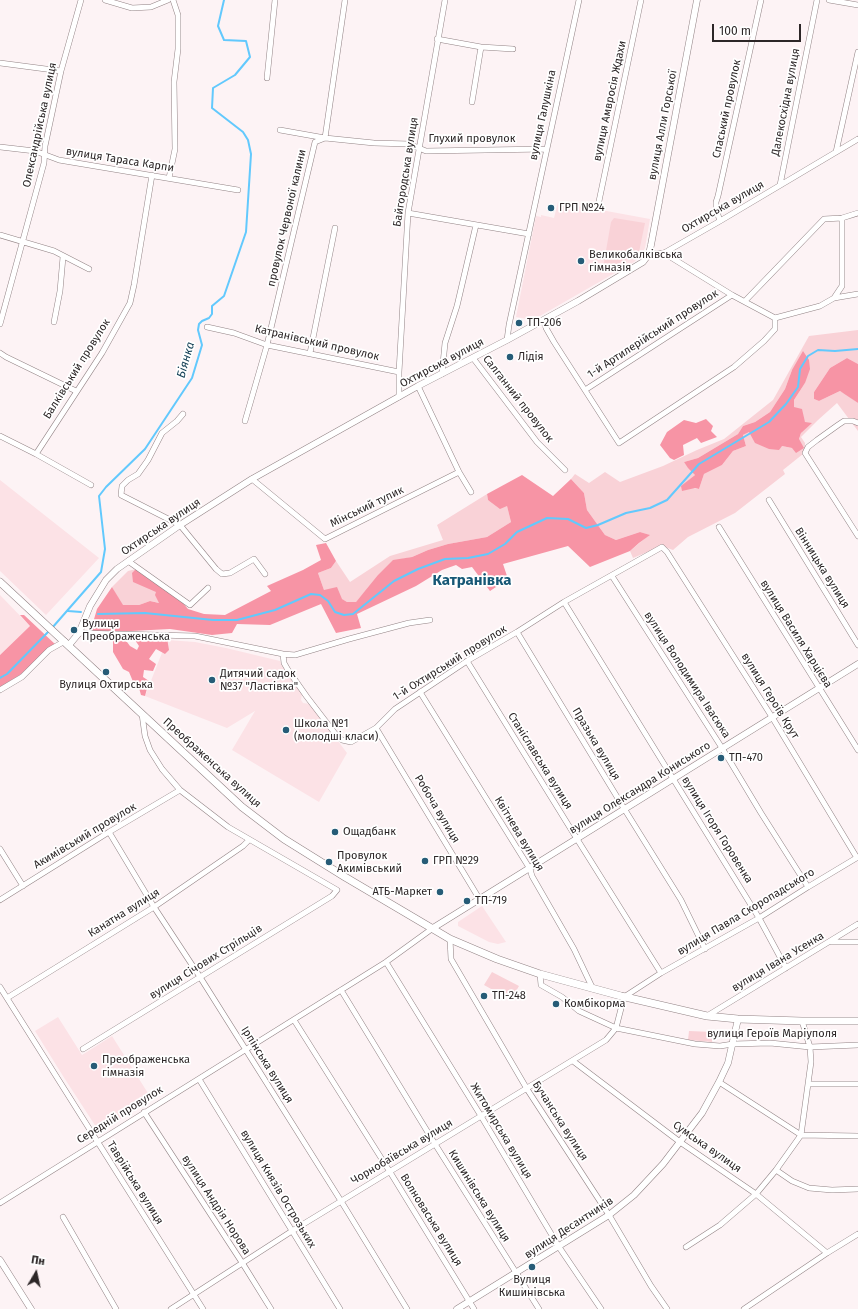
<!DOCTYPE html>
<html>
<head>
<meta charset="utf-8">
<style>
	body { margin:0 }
	#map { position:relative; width:858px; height:1309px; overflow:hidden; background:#fdf3f5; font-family:"Fira Sans",sans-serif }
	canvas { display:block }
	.north { position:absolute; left:16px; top:1253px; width:40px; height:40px; -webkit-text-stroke:3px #fff; paint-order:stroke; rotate:9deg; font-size:11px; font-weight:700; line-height:16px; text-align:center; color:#2c2627 }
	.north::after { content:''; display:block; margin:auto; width:14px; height:18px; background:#2c2627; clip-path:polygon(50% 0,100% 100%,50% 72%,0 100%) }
	.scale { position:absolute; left:712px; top:24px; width:89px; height:18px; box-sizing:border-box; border:2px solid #2c2627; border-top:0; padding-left:5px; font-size:12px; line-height:14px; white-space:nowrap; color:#2c2627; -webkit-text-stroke:3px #fff; paint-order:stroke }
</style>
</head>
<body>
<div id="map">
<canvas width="858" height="1309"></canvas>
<div class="north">Пн</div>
<div class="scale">100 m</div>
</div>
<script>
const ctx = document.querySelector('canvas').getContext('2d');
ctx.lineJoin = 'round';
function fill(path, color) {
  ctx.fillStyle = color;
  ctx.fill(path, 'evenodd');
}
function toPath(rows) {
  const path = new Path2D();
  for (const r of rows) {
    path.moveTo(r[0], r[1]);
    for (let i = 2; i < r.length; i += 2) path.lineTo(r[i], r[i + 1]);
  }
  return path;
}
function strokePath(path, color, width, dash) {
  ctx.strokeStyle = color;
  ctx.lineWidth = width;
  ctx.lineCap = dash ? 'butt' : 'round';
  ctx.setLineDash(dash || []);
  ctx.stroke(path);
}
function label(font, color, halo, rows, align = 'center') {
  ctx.font = font + ' "Fira Sans",sans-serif';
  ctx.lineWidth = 3.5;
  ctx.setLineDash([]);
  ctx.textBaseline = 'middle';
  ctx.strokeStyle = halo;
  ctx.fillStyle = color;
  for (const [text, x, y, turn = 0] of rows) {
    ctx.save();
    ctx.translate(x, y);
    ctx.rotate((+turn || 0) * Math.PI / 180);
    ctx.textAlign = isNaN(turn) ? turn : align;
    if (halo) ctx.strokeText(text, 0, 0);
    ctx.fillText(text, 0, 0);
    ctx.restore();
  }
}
fill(toPath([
	[558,202,596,210,596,211,600,212,601,210,650,219,645,248,641,255,634,262,533,320,516,317,536,216,541,217,541,215,554,218],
	[0,480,99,558,46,615,0,571],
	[0,595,30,626,0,655],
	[167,640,195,642,226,648,280,661,302,694,301,700,303,703,310,704,347,753,319,802,232,750,255,711,227,728,145,696],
	[482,906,506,942,498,944,489,942,458,926,458,922],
	[58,1017,82,1055,112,1036,151,1098,100,1133,63,1076,35,1031]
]), '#fce2e6');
fill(toPath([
	[614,218,645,223,639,252,609,269,603,268,611,222],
	[858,330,858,364,847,358,830,368,814,392,814,399,819,401,840,391,846,394,858,403,858,431,837,403,818,420,801,437,805,443,805,449,803,454,783,470,785,474,735,513,688,537,673,550,662,546,633,558,630,551,649,535,640,532,616,540,605,535,587,510,584,493,571,479,575,474,589,483,605,472,620,482,663,466,697,450,724,439,773,400,809,336],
	[792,370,805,383,794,400,794,408,805,422,799,439,792,448,782,446,750,431,743,435,746,446,733,451,722,465,704,474,699,489,682,486,695,475,684,462,698,458,738,434,743,426,755,422,770,412,785,389],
	[487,494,488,500,507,506,511,522,487,537,448,544,428,550,412,557,393,561,356,602,347,602,324,590,318,573,331,568,336,561,350,582,390,556,443,540,437,525],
	[136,569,157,592,160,603,150,601,139,605,122,605,112,587,128,571],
	[492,972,519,986,511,1000,484,985],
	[689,1031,713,1032,712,1042,688,1040]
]), '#f9d2d7');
fill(toPath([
	[803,351,809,360,810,369,805,383,794,400,794,407,802,409,805,422,812,423,801,433,799,439,804,448,796,453,792,448,782,446,779,450,769,449,755,443,749,432,743,435,746,446,733,451,722,465,704,474,699,489,695,488,682,491,681,486,695,475,688,468,684,462,698,458,738,434,743,426,755,422,770,412,785,389,792,370],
	[847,358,858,364,858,403,840,391,819,401,814,399,814,392,830,368],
	[706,419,713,426,711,431,717,437,701,443,697,438,683,445,684,455,674,460,670,458,660,445,667,432,684,420,696,423],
	[522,475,553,496,571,479,584,493,587,510,605,535,616,540,640,532,650,535,639,543,630,551,590,567,568,546,503,564,508,579,490,591,472,567,462,569,456,565,442,570,416,586,357,614,361,628,336,633,321,604,270,625,237,624,232,633,212,635,170,629,93,633,92,626,97,609,112,587,123,605,139,605,150,601,159,603,155,595,156,592,133,582,132,573,136,569,183,603,188,609,204,614,225,615,271,591,267,586,303,570,321,560,316,545,326,543,336,561,331,568,318,573,324,590,337,587,342,599,347,602,356,602,378,575,393,560,412,557,428,550,448,544,487,537,511,522,507,506,500,509,488,500,487,494],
	[20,615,24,615,56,645,49,649,20,675,0,687,0,655,30,626],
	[141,637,167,638,169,650,165,654,156,649,149,659,156,664,153,671,144,670,143,677,149,681,145,696,141,695,139,688,134,684,129,672,123,669,113,652,113,638,124,638,130,646,137,650,139,646,135,640]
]), '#f794a5');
strokePath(toPath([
	[68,611,81,612],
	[98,614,145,613,213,620,237,620,275,610,311,594,320,595,328,601,335,612,344,615,353,614,394,581,418,569,445,559,468,558,488,554,505,544,517,532,547,518,568,519,586,528,598,525,626,513,650,508,667,500,699,464,769,422,786,404,798,387,800,369,808,356,818,350,835,351,858,349],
	[52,628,101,572,105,549,99,496,106,487,145,449,192,378,202,345,198,330,199,324,202,321,209,318,212,314,212,306,224,296,246,232,251,154,248,140,243,132,212,108,213,88,235,75,250,57,246,41,224,40,218,26,224,0],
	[0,678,7,674,49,631]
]), '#62c9fd', 2);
const minor = toPath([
	[105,0,132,8,151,7,168,0],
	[829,0,858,5],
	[437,39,481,47,513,49],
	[0,63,61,71],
	[267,78,275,0],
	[472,102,481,47],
	[280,130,325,138,374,143,409,144,426,151,546,149],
	[0,147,35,151,59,160,238,190],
	[836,152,858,52],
	[169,178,175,149,174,82,178,49,178,15,173,0],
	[780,185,817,0],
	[598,206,641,0],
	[408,213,529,234],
	[720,221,716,209,716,202,718,196,761,0],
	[0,235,54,251,89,269],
	[664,253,732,295,775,318],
	[649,254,664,253,720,221,858,139],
	[834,298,842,286,842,218],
	[745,301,824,219,842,218,858,213],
	[544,320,546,328,554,342,619,443,734,367,764,341,775,329,775,318,820,306,834,298,858,294],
	[54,322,60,291,63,257],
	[0,324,44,163,45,146,61,71,81,0],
	[207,327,234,333,267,345,399,372],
	[507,340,509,325,579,0],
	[0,353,6,357,76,391],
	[310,353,335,228],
	[473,358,537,442,565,470],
	[442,374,445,343,457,306,476,225],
	[418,386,459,472,471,492],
	[585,390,732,295],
	[399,397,399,372,408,213,445,0],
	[183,414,177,421,162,433,148,460,138,474,128,480,122,486,121,495,180,525,216,569,222,574,230,573,254,559,265,574],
	[245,421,267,345,315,142,325,138,345,0],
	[858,423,853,421,844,421,838,425,817,440,808,447,805,453,858,536],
	[0,436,36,454,91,485],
	[36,454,102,353,130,303,134,285,152,175],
	[252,479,325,539,459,472],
	[769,500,858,645],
	[719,527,858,750],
	[128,561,190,605,208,588],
	[612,576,722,748,761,813,808,887],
	[564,602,759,918,786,968],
	[517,632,625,810,681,900,705,949],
	[79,633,195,636,283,654,295,655,349,639,409,623,430,620],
	[283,654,284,663,288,670,307,697,337,736,342,740,351,742,376,728,395,709,467,661,517,632,564,602,662,547,667,552,772,717,857,858],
	[467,661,577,839,661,973],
	[0,690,22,677,49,650,65,641],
	[420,692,530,869,532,876,574,949,593,989],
	[376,728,480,900],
	[109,832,154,907,200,977,341,1201,407,1309],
	[0,849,23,886],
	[0,900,109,832,180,790],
	[450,939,451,959,527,1089,609,1215,651,1286,667,1309],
	[831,942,858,942],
	[386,962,481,1116,559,1247,601,1309],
	[540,974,541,985,562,997,579,1011,616,1028,695,1044,720,1046,733,1044,770,1043,810,1047,858,1045],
	[0,987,203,1309],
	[341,990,435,1144,539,1309],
	[7,998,154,907,243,846,249,840],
	[707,1016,858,924],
	[294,1020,390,1172,474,1309],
	[83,1049,332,896,337,890,228,827,180,790,162,769,150,750,145,736,142,714],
	[573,1061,680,1142,756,1194,827,1253],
	[199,1079,340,1309],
	[719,1082,801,1135,858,1136],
	[808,1084,858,1084],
	[144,1112,243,1264,271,1309],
	[776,1170,792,1181,809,1188,832,1190,858,1189],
	[0,1203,386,962,433,928],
	[63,1217,116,1309],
	[686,1247,720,1225,756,1194,776,1170,801,1135,811,1062,810,1047,802,1021],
	[171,1309,292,1231,606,1040,616,1028,624,997,661,973,759,918,808,887,858,857],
	[744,1309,827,1253,858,1234]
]);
const tertiary = toPath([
	[69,645,79,633,90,606,106,580,117,569,180,525,252,479,418,386,507,340,578,301,643,262,649,254,651,245,697,0],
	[433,928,858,664],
	[0,1260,31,1309],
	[457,1309,609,1215,634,1195,663,1164,702,1113,719,1082,728,1063,738,1019]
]);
const secondary = toPath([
	[0,582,242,807,284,839,345,877,450,939,497,959,540,974,621,996,707,1016,738,1019,802,1021,858,1021]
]);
strokePath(minor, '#928385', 6);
strokePath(tertiary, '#928385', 7);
strokePath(secondary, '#928385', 8);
strokePath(minor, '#fff', 5);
strokePath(tertiary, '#fff', 6);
strokePath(secondary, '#fff', 7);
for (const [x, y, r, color] of [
	[551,208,4,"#265c77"],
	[581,261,4,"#265c77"],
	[519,323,4,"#265c77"],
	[510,357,4,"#265c77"],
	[74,630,4,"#265c77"],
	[106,672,4,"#265c77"],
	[212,680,4,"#265c77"],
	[286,730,4,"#265c77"],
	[721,758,4,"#265c77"],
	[335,832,4,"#265c77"],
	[425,861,4,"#265c77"],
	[329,862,4,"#265c77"],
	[440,892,4,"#265c77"],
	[467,901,4,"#265c77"],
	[484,996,4,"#265c77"],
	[556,1004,4,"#265c77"],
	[94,1066,4,"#265c77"],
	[532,1267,4,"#265c77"]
]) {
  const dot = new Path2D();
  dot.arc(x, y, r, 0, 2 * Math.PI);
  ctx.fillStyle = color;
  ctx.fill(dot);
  strokePath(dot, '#fff', 1.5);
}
label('11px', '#2c2627', '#fff', [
	["вулиця Амвросія Ждахи",610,101,-78],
	["Далекосхідна вулиця",786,102,-79],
	["Спаський провулок",727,109,-78],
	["вулиця Галушкіна",543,115,-78],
	["Олександрійська вулиця",40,125,-78],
	["вулиця Алли Горської",663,125,-79],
	["Глухий провулок",472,139],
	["вулиця Тараса Карпи",120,160,9],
	["Байгородська вулиця",406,172,-81],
	["Охтирська вулиця",723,207,-30],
	["провулок Червоної калини",287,218,-77],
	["1-й Артилерійський провулок",653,334,-33],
	["Катранівський провулок",317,343,13],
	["Охтирська вулиця",442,363,-28],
	["Балківський провулок",77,369,-58],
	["Салганний провулок",518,399,52],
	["Мінський тупик",367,507,-26],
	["Охтирська вулиця",161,527,-34],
	["Вінницька вулиця",822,568,58],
	["вулиця Василя Харцієва",796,634,58],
	["1-й Охтирський провулок",450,663,-32],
	["вулиця Володимира Івасюка",687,675,57],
	["вулиця Героїв Крут",770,696,58],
	["Празька вулиця",596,744,59],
	["Станіславська вулиця",540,761,58],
	["Преображенська вулиця",212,763,42],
	["вулиця Олександра Кониського",640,788,-32],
	["Робоча вулиця",437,809,59],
	["вулиця Ігоря Горовенка",717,830,58],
	["Квітнева вулиця",519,834,59],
	["Акимівський провулок",85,836,-31],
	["вулиця Павла Скоропадського",746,912,-31],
	["Канатна вулиця",124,913,-32],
	["вулиця Січових Стрільців",206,962,-32],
	["вулиця Івана Усенка",778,962,-31],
	["вулиця Героїв Маріуполя",772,1034],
	["Ірпінська вулиця",267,1065,58],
	["Середній провулок",120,1115,-32],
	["Бучанська вулиця",560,1121,57],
	["Житомирська вулиця",501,1131,59],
	["Сумська вулиця",707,1147,35],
	["Чорнобаївська вулиця",402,1152,-31],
	["Таврійська вулиця",135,1183,58],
	["вулиця Князів Острозьких",278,1189,59],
	["Кишинівська вулиця",479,1196,58],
	["вулиця Андрія Норова",216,1205,57],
	["Волноваська вулиця",431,1220,58],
	["вулиця Десантників",569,1228,-33]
]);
label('11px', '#2c2627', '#fff', [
	["ГРП №24",559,208],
	["Великобалківська",589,255],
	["гімназія",589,268],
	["ТП-206",527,323],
	["Лідія",518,357],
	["Вулиця",82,624],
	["Преображенська",82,637],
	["Дитячий садок",220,674],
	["№37 \"Ластівка\"",220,687],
	["Вулиця Охтирська",106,685,"center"],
	["Школа №1",294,724],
	["(молодші класи)",294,737],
	["ТП-470",729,758],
	["Ощадбанк",343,832],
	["Провулок",337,856],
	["Акимівський",337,869],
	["ГРП №29",433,861],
	["АТБ-Маркет",432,892,"right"],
	["ТП-719",475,901],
	["ТП-248",492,996],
	["Комбікорма",564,1004],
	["Преображенська",102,1060],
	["гімназія",102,1073],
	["Вулиця",532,1280,"center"],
	["Кишинівська",532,1293,"center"]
], 'left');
label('italic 12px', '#174358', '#fff', [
	["Біянка",186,360,-74]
]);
label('bold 15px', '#175876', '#fff', [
	["Катранівка",472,581]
]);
</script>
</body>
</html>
